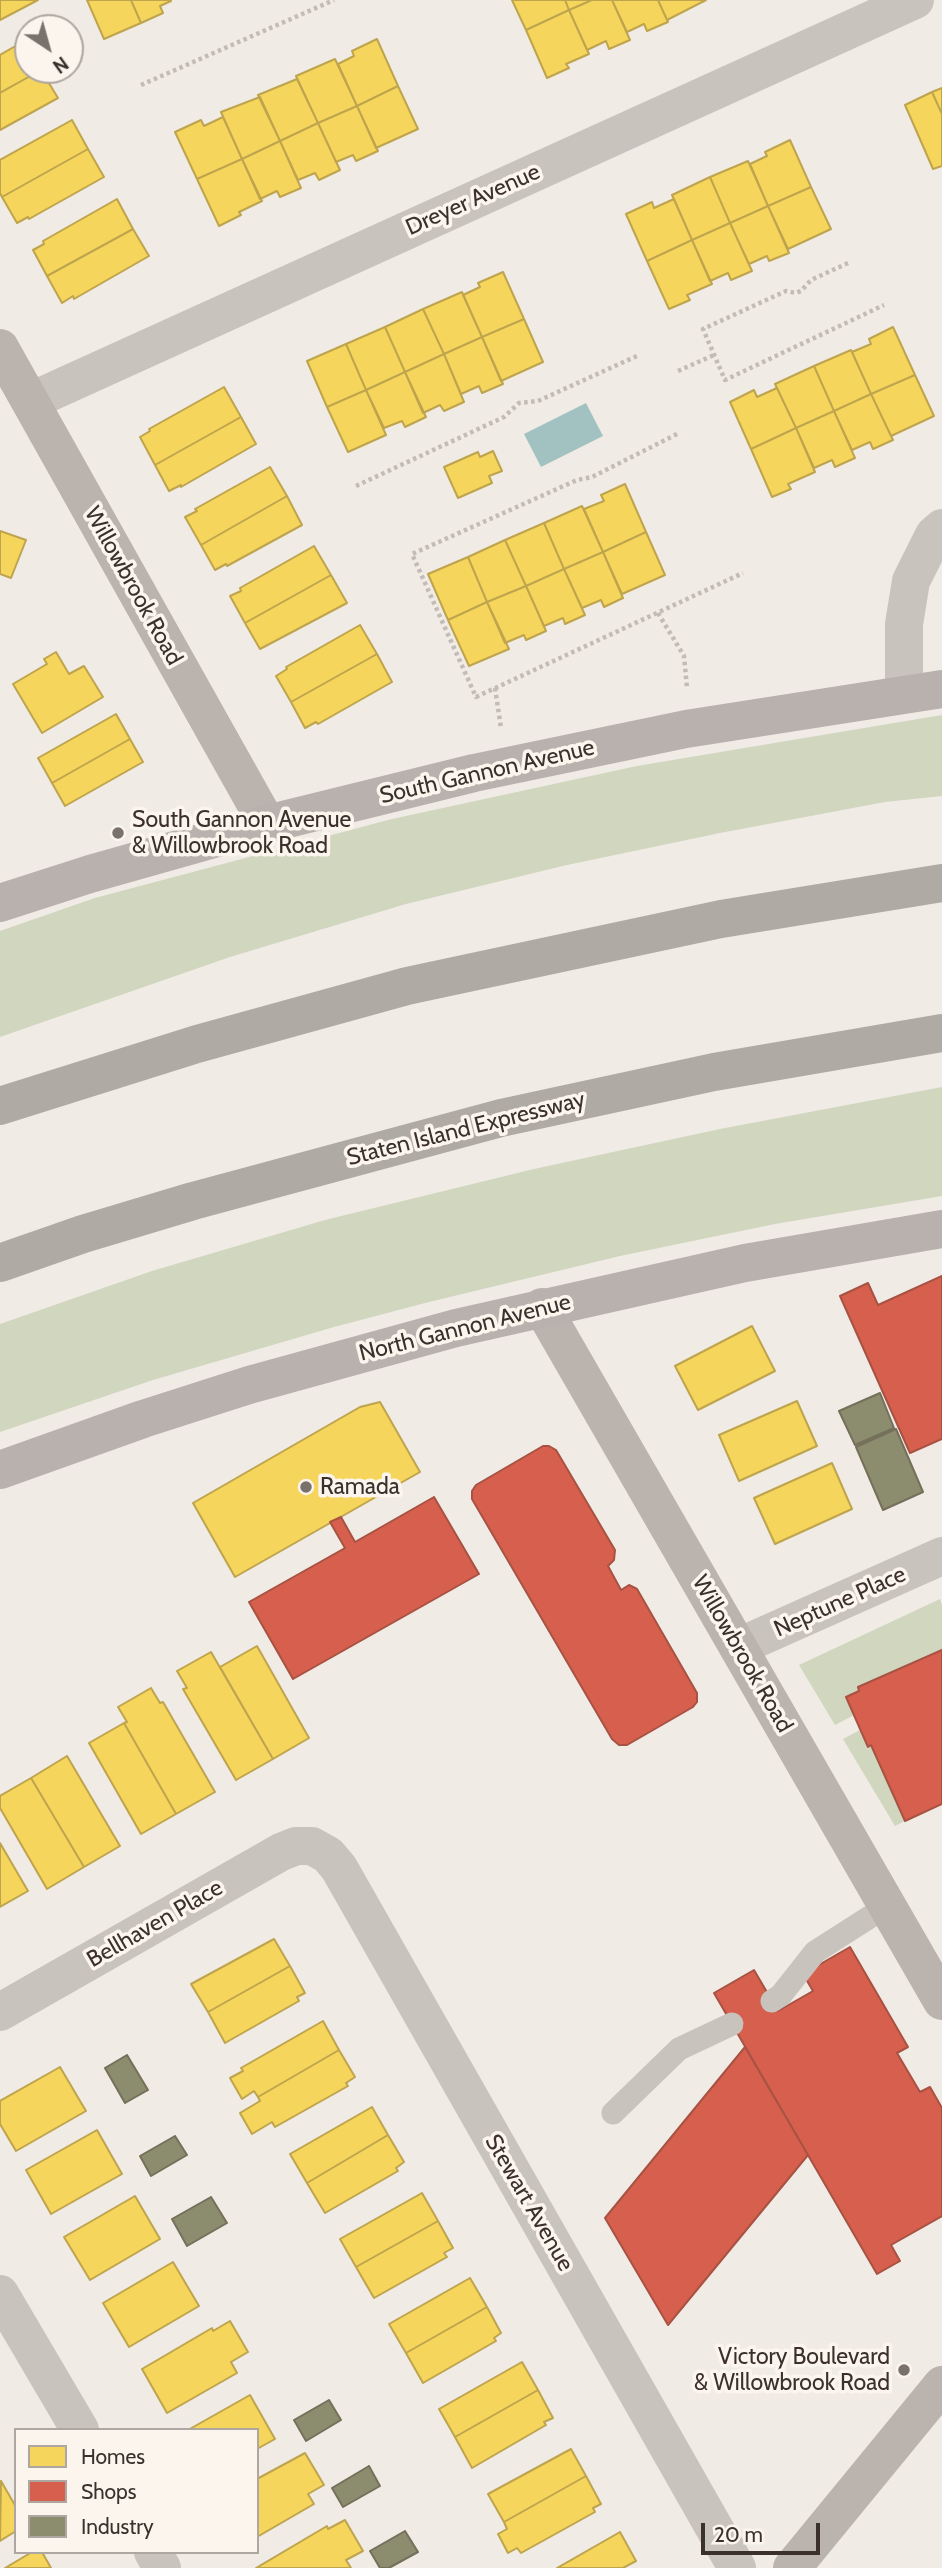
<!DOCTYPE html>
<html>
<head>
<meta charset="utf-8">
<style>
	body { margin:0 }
	#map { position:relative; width:942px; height:2568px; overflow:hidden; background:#f0ebe5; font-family:Cabin,sans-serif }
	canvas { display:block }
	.legend { position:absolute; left:14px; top:2428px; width:245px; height:126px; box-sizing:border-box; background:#fbf5ee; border:2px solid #aea6a0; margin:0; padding:9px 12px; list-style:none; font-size:21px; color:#3b302b }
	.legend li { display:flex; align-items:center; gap:14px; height:35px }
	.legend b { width:35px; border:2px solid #aea6a0 }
	.north { position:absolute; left:14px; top:14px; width:70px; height:70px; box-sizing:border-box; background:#fbf5ee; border:2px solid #aea6a0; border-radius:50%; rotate:144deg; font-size:19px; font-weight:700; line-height:28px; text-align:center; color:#3b302b }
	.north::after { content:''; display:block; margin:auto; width:24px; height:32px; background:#7a716c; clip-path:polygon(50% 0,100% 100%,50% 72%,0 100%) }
	.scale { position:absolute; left:701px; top:2523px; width:119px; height:32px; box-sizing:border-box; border:4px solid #3b302b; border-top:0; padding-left:9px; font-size:21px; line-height:24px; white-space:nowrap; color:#3b302b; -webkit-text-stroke:5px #fbf5ee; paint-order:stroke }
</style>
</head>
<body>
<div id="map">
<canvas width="942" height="2568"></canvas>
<ul class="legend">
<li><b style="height:19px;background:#f6d55c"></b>Homes</li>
<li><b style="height:19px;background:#d6604d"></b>Shops</li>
<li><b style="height:19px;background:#8c8c6e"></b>Industry</li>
</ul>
<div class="north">N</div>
<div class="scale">20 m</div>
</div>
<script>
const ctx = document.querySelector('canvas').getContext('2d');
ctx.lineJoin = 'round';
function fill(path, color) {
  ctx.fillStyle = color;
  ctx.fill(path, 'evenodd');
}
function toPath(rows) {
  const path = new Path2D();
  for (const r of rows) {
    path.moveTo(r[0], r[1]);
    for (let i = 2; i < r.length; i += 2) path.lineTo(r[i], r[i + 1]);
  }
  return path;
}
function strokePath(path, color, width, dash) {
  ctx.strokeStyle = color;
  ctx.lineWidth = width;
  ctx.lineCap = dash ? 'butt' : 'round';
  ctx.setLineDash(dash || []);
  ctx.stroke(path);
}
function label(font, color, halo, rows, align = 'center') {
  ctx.font = font + ' Cabin,sans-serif';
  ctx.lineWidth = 7;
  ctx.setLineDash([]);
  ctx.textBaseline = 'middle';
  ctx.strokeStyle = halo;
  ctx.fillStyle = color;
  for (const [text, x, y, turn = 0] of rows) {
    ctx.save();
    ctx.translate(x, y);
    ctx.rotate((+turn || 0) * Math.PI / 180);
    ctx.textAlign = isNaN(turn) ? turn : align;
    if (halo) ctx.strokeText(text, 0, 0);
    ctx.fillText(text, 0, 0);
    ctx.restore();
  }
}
fill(toPath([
	[942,715,942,796,885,802,720,833,567,865,406,904,230,957,0,1037,0,931,95,898,392,819,637,766],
	[942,1087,942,1196,775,1224,620,1256,429,1302,334,1327,153,1380,0,1432,0,1324,152,1271,325,1220,534,1169,720,1129],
	[940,1599,942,1605,942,1650,846,1697,854,1715,835,1725,799,1665],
	[860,1730,868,1746,871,1745,905,1821,895,1826,843,1739]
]), '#d1d6bf');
fill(toPath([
	[586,403,603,436,541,467,524,434]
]), '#a1c2c1');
const homes = toPath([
	[0,0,38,0,0,20,0,0],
	[87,0,131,0,141,23,104,39,87,0],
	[131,0,170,0,171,1,160,6,163,13,141,23,131,0],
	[512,0,565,0,569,10,526,30,512,0],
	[565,0,592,0,569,10,565,0],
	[592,0,612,0,630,40,609,49,606,41,587,50,569,10,592,0],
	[612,0,658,0,668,22,647,31,644,24,627,32,612,0],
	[658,0,706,0,667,20,658,0],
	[569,10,589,54,566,64,569,68,547,78,526,30,569,10],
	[377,39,398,86,357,106,338,64,354,56,352,51,377,39],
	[26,40,28,44,28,70,41,70,0,93,0,55,26,40],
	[335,59,357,106,318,123,296,76,335,59],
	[41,70,58,98,0,130,0,93,41,70],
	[297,79,318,123,280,141,258,95,297,79],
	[398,86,418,129,376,148,357,106,398,86],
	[942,88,942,114,932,92,942,88],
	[932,92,942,114,942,166,933,169,905,105,932,92],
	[260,97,280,141,242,159,221,112,260,97],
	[357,106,378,151,356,161,353,155,336,162,318,123,357,106],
	[223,117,242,159,197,179,175,132,201,120,204,126,223,117],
	[72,120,88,149,2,197,0,193,0,160,72,120],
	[318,123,340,170,319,180,315,173,298,180,280,141,318,123],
	[790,140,811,187,768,206,750,164,767,156,765,152,790,140],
	[280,141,301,188,280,197,277,191,260,199,242,159,280,141],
	[88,149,104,177,29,219,28,217,17,223,2,197,88,149],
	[242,159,262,201,239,212,241,215,219,226,197,179,242,159],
	[748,161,768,206,730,223,710,177,748,161],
	[710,177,730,223,692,240,672,195,710,177],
	[811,187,831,229,788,249,768,206,811,187],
	[117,199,133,229,47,276,33,250,44,244,43,241,117,199],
	[674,199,692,240,647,261,626,214,652,202,654,208,674,199],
	[768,206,789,253,769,261,767,256,749,264,730,223,768,206],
	[730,223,752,271,731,280,728,273,710,281,692,240,730,223],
	[133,229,149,256,74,299,73,296,62,303,47,276,133,229],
	[692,240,712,284,687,295,690,300,669,309,647,261,692,240],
	[503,272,524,319,482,337,463,295,480,287,478,283,503,272],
	[462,292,482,337,444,354,423,309,462,292],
	[423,309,444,354,405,372,385,327,423,309],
	[524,319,543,362,501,381,482,337,524,319],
	[385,327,405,372,366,390,346,344,385,327],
	[893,327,915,375,871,394,852,352,871,344,869,339,893,327],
	[482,337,503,384,482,393,479,386,461,394,444,354,482,337],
	[346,344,366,390,327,407,307,361,346,344],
	[851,350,871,394,834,411,814,366,851,350],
	[444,354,464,402,444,411,440,405,423,413,405,372,444,354],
	[814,366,834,411,796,428,775,384,814,366],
	[405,372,426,417,405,427,402,421,384,428,366,390,405,372],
	[915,375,934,416,891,436,871,394,915,375],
	[224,387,241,417,155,465,140,437,150,431,149,429,224,387],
	[777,388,796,428,751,449,730,402,754,390,757,397,777,388],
	[366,390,386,435,348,452,327,407,366,390],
	[871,394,893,440,873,449,870,442,852,450,834,411,871,394],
	[834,411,855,458,835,467,832,460,814,468,796,428,834,411],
	[241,417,256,444,181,487,181,485,169,491,155,465,241,417],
	[796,428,815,472,788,484,791,489,772,497,751,449,796,428],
	[493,451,502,471,489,476,492,483,458,498,444,467,478,452,480,457,493,451],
	[270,467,287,496,201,545,185,517,197,511,195,509,270,467],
	[625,484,646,532,603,552,584,509,604,501,601,495,625,484],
	[287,496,302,525,227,566,226,564,215,570,201,545,287,496],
	[582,506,603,552,564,569,544,523,582,506],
	[544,523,564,569,526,586,505,540,544,523],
	[0,531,26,540,11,578,0,574,0,531],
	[646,532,665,575,622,594,603,552,646,532],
	[505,540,526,586,487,602,468,557,505,540],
	[314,546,331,575,245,623,230,596,241,591,240,588,314,546],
	[603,552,623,598,604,607,601,600,582,608,564,569,603,552],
	[468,557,487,602,448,620,428,574,468,557],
	[564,569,585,615,565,624,563,618,544,626,526,586,564,569],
	[331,575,347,603,260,649,245,623,331,575],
	[526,586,546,631,526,640,524,635,505,643,487,602,526,586],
	[487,602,509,649,469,666,448,620,487,602],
	[360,625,377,654,291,702,276,676,287,669,286,667,360,625],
	[56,652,69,674,84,666,103,697,42,733,13,684,47,664,44,659,56,652],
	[377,654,392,682,318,724,316,722,305,728,291,702,377,654],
	[116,714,130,739,52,783,38,758,116,714],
	[130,739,143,762,65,806,52,783,130,739],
	[752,1326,775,1371,698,1410,675,1366,752,1326],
	[797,1401,817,1446,739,1481,719,1435,797,1401],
	[380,1402,420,1472,235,1577,193,1503,360,1407,380,1402],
	[832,1463,852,1509,775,1544,754,1498,832,1463],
	[257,1646,309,1738,273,1759,220,1667,257,1646],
	[211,1652,273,1759,236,1780,183,1689,187,1688,177,1671,211,1652],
	[151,1688,160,1703,163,1702,215,1792,176,1814,124,1723,127,1722,118,1707,151,1688],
	[124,1723,176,1814,141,1834,89,1743,124,1723],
	[67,1756,120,1846,84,1867,31,1778,67,1756],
	[31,1778,84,1867,47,1889,0,1808,0,1796,31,1778],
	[0,1843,28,1891,0,1907,0,1843],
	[274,1939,290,1966,208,2012,191,1984,274,1939],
	[290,1966,305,1993,297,1997,299,2001,225,2043,208,2012,290,1966],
	[323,2021,339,2050,258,2097,254,2091,242,2099,230,2078,243,2071,241,2068,323,2021],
	[339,2050,355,2077,346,2083,348,2086,275,2127,272,2122,252,2134,240,2113,260,2101,258,2097,339,2050],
	[60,2067,86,2111,16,2151,0,2124,0,2101,60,2067],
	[372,2107,388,2135,307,2183,290,2154,372,2107],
	[97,2130,122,2174,51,2214,26,2170,97,2130],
	[388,2135,404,2162,396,2168,398,2171,325,2213,307,2183,388,2135],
	[422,2193,438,2221,356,2267,340,2239,422,2193],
	[135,2196,160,2239,90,2280,64,2237,135,2196],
	[438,2221,453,2248,444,2253,447,2257,374,2298,356,2267,438,2221],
	[173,2262,199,2306,129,2347,103,2303,173,2262],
	[470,2278,487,2307,406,2353,389,2324,470,2278],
	[487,2307,501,2333,494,2338,496,2341,423,2383,406,2353,487,2307],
	[230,2321,248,2352,231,2362,237,2373,167,2413,142,2369,212,2328,213,2331,230,2321],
	[522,2362,538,2390,455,2437,439,2409,522,2362],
	[538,2390,553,2418,544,2422,546,2425,472,2468,455,2437,538,2390],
	[250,2395,275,2439,257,2449,257,2430,188,2430,250,2395],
	[571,2449,586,2476,504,2522,488,2494,571,2449],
	[305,2453,324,2485,308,2494,314,2504,257,2537,257,2479,305,2453],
	[586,2476,601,2504,593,2508,595,2512,521,2553,517,2548,508,2553,498,2534,507,2529,504,2522,586,2476],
	[1,2481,16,2507,16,2531,0,2541,1,2481],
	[345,2520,363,2551,346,2560,351,2568,256,2568,327,2526,328,2529,345,2520],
	[620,2532,636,2561,623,2568,557,2568,620,2532],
	[32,2552,42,2552,51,2568,5,2568,32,2552]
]);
fill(homes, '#f6d55c');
strokePath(homes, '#bea44d', 2);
const shops = toPath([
	[942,1276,942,1439,910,1453,840,1296,868,1283,878,1305,942,1276],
	[543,1446,549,1446,556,1450,615,1550,614,1560,608,1566,621,1590,629,1585,637,1589,697,1693,697,1702,693,1707,627,1745,619,1745,612,1739,472,1499,472,1491,476,1485,543,1446],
	[434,1497,479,1574,293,1679,249,1602,345,1548,330,1522,341,1517,355,1542,434,1497],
	[942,1650,942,1804,905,1821,871,1745,868,1747,846,1697,859,1691,858,1687,942,1650],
	[850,1947,908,2047,897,2053,920,2092,930,2087,942,2108,942,2216,891,2245,900,2261,877,2274,714,1993,754,1970,778,2011,813,1991,803,1974,850,1947],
	[745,2047,808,2155,668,2325,605,2218,745,2047]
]);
fill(shops, '#d6604d');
strokePath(shops, '#a85243', 2);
const industry = toPath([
	[880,1393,894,1428,855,1445,839,1411,880,1393],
	[896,1429,923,1492,883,1510,856,1447,896,1429],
	[127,2055,148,2090,125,2103,105,2068,127,2055],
	[175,2136,187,2155,151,2176,140,2156,175,2136],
	[211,2197,227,2223,187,2246,172,2219,211,2197],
	[329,2400,341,2420,306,2441,294,2420,329,2400],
	[369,2466,380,2486,343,2507,332,2488,369,2466],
	[405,2531,418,2552,389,2568,380,2568,370,2551,405,2531]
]);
fill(industry, '#8c8c6e');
strokePath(industry, '#74705a', 2);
strokePath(toPath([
	[141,85,334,0],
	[848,263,811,280,801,291,796,293,786,291,703,329,725,380,884,305],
	[678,371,714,355],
	[677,434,592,477,577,480,412,554,476,697,743,573],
	[356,486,504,417,519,403,538,401,639,355],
	[658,613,684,656,687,688],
	[495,688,501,728]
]), '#c2bbb6', 4.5, [3.5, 3.5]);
strokePath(toPath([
	[772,2001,781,1995,815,1952,887,1906],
	[613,2113,679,2049,732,2024]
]), '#c9c3be', 23);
strokePath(toPath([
	[31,401,915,0],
	[904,694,904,624,911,581,934,535,942,528],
	[738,1647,942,1556],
	[0,2012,281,1852,296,1846,312,1846,328,1855,339,1868,737,2568],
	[0,2294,80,2430],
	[153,2552,162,2568]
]), '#c9c3be', 38);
strokePath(toPath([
	[0,348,267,824],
	[542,1307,942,2001],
	[792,2568,942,2385]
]), '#bab3ae', 38);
strokePath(toPath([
	[0,903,90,874,267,824,474,773,686,729,942,689],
	[0,1470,143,1419,249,1385,456,1328,745,1263,942,1229]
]), '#b8b1ad', 38);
strokePath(toPath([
	[0,1106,197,1044,407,986,721,919,942,883],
	[0,1263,83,1234,193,1201,501,1118,714,1072,942,1033]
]), '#afaaa4', 38);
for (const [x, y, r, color] of [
	[118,833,7,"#7a716c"],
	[306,1487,7,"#7a716c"],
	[904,2370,7,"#7a716c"]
]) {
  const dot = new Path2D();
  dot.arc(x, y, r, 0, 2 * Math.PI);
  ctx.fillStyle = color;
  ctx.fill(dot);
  strokePath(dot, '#fbf5ee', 2.5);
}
label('23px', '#3b302b', '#fbf5ee', [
	["Dreyer Avenue",473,200,-24],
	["Willowbrook Road",133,586,61],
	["South Gannon Avenue",487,772,-13],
	["Staten Island Expressway",466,1129,-14],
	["North Gannon Avenue",465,1328,-14],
	["Neptune Place",840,1602,-24],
	["Willowbrook Road",742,1654,60],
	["Bellhaven Place",155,1924,-30],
	["Stewart Avenue",529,2203,60]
]);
label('23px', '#3b302b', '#fbf5ee', [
	["South Gannon Avenue",132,820],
	["& Willowbrook Road",132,846],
	["Ramada",320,1487],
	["Victory Boulevard",890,2357,"right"],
	["& Willowbrook Road",890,2383,"right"]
], 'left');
</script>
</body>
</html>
